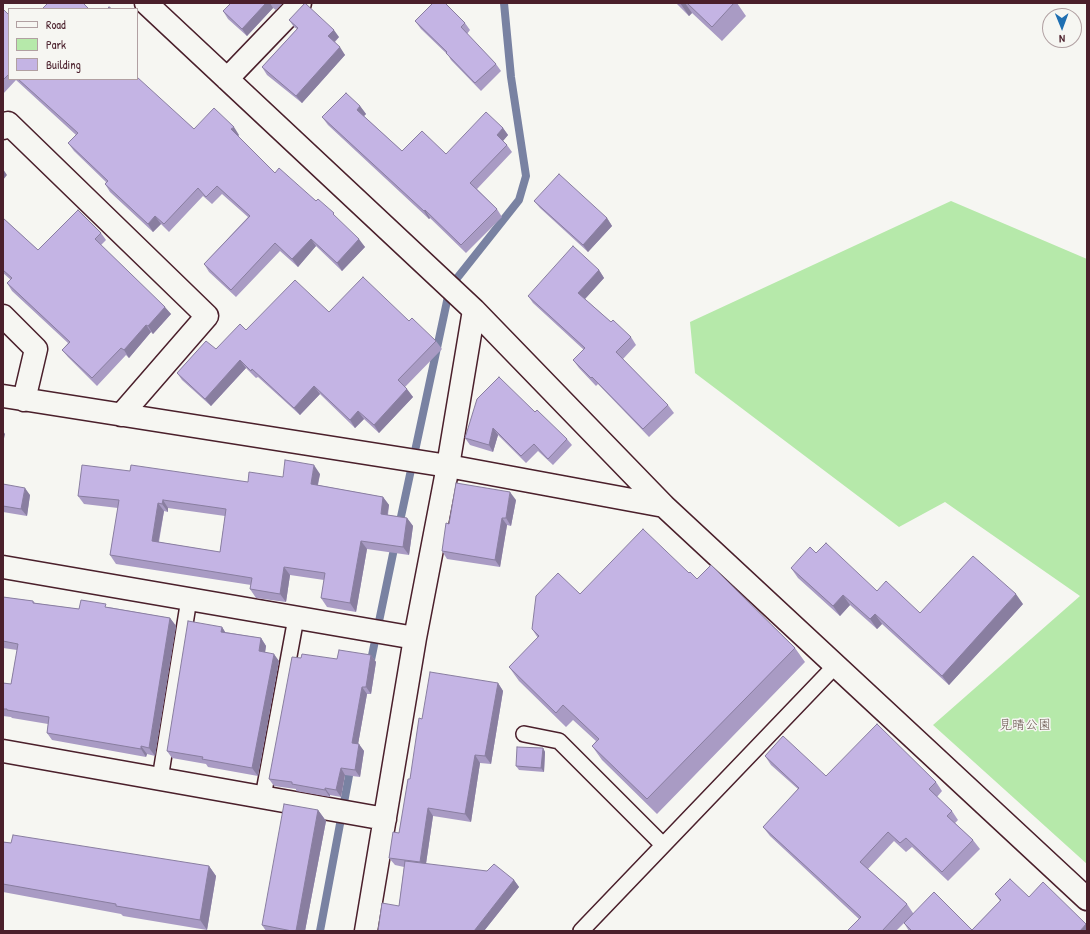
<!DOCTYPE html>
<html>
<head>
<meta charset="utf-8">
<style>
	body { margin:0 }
	#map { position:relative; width:1090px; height:934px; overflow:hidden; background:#f6f6f2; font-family:"Patrick Hand",sans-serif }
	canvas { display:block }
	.frame { position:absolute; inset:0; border:4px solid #4a1f2b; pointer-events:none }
	.legend { position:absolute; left:8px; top:8px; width:130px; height:72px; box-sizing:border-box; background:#f6f6f2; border:1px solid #b1a0a2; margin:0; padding:5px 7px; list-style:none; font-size:12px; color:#4a1f2b }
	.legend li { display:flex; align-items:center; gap:8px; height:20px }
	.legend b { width:20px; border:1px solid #b1a0a2 }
	.north { position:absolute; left:1042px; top:8px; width:40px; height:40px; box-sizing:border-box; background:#f6f6f2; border:1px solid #b1a0a2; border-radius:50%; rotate:179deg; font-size:11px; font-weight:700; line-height:16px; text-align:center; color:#4a1f2b }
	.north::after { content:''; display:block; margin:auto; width:14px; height:18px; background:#1f6fb2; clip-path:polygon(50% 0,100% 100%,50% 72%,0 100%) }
</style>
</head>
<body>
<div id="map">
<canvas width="1090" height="934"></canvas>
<div class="frame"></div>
<ul class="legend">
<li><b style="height:5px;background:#f6f6f2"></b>Road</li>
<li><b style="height:11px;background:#b6e9aa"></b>Park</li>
<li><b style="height:11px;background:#c4b4e4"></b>Building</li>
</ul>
<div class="north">N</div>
</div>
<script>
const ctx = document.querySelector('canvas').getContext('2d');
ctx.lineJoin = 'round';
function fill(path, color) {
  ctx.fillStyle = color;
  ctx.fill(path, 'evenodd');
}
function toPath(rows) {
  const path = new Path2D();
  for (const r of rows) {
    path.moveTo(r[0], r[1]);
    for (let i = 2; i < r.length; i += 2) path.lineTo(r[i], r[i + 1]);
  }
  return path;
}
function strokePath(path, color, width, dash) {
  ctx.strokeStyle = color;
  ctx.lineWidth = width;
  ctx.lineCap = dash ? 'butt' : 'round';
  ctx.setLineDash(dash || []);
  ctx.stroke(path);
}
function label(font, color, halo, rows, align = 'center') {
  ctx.font = font + ' "Patrick Hand","Klee One",sans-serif';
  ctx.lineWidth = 3;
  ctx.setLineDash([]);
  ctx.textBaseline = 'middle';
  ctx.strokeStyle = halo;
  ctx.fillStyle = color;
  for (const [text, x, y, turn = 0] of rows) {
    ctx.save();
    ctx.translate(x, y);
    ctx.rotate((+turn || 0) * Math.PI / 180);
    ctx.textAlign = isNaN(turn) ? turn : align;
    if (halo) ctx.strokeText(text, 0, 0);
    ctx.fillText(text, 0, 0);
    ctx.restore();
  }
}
fill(toPath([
	[951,201,1087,259,1087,864,933,725,1080,596,945,502,899,527,695,373,690,322]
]), '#b6e9aa');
strokePath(toPath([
	[399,526,450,287,519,200,526,176,511,77,504,3],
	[370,665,395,544],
	[320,931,351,765]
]), '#7982a2', 8);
const lane = toPath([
	[524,734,559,741,663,845],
	[160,779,189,599],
	[263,797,296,618],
	[581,931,836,665]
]);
const street = toPath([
	[146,3,474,310,664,506,1087,899],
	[227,79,300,3],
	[3,128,8,123,207,316,121,415],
	[3,316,36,349,24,400],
	[3,396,448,466,664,506],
	[3,567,415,638],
	[3,751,385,819],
	[366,931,415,638,448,466,474,310]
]);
strokePath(lane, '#4a1f2b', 18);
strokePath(street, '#4a1f2b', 25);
strokePath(lane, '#f6f6f2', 15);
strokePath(street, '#f6f6f2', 22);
fill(toPath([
	[231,3,283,3,276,10,273,8,247,36,228,19,223,11],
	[676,3,737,3,746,16,722,41,692,13,689,16],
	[3,9,9,15,9,79,137,79,194,129,239,135,238,136,275,173,316,201,338,220,365,247,342,271,316,246,298,267,280,251,236,297,209,272,204,264,248,217,222,194,212,204,203,196,169,232,161,224,153,232,110,192,105,184,106,182,74,151,68,143,76,135,16,80,3,94],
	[289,20,339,37,335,42,345,55,302,103,267,75,262,67,297,29,294,27],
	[415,21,465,23,470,30,467,34,496,64,501,71,481,91,451,60,448,55,421,29],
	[360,106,366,114,364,116,402,151,446,154,503,128,508,135,503,141,507,145,512,152,477,189,497,209,502,217,466,253,430,218,429,219,328,125,322,117],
	[534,201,607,218,612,226,588,252,540,208],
	[3,218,38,250,101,233,106,240,101,245,171,314,153,334,151,332,129,358,126,355,97,386,68,357,62,350,68,343,12,291,7,283,11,280,3,273],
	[599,270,604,278,585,299,611,322,631,337,636,345,623,359,668,405,674,413,649,437,598,384,596,386,579,368,573,360,584,350,533,303,528,296],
	[329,312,409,321,436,341,442,349,405,387,413,397,379,433,364,419,355,428,320,394,300,415,258,377,256,378,246,368,211,406,182,380,177,373,246,330],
	[535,412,567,439,572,445,553,465,538,451,526,463,498,435,493,452,470,445,465,438],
	[130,471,248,482,283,477,320,474,318,485,383,497,389,505,388,515,407,518,413,526,409,555,367,549,356,612,327,607,321,598,324,580,290,575,286,602,256,598,250,589,251,585,116,564,110,555,118,508,84,504,78,496],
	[168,508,225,516,220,552,159,542,164,511,168,512],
	[3,484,30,495,27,516,3,512],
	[516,500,511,526,507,525,500,567,447,559,442,551,449,524],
	[816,553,877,591,920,613,1023,604,949,685,882,624,877,629,850,605,840,616,798,578,791,568],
	[689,573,795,648,805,662,657,814,602,760,592,746,596,741,573,720,566,727,519,681,509,667,538,638,532,629,580,594],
	[3,597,33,601,35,603,79,609,108,607,170,618,176,626,155,756,147,754,146,757,52,740,47,733,48,724,12,718,11,717,3,716,3,683,11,684,17,650,3,648],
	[222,627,225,632,261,638,266,646,265,652,279,661,258,776,208,767,206,764,172,758,167,751],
	[371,655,376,662,371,694,367,694,358,744,364,751,360,777,345,775,341,797,330,795,330,797,296,791,296,789,274,786,269,779,301,658,337,659],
	[498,683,503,691,491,764,480,763,471,822,433,816,426,864,514,880,519,887,484,931,378,931,399,906,404,867,395,865,389,858,399,833,422,719],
	[543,748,545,752,544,772,519,770,516,766],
	[765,756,826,776,936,782,942,791,937,797,952,811,958,820,955,823,973,840,980,849,948,881,912,847,906,852,894,841,868,869,907,904,913,913,972,930,1000,901,995,894,1029,897,1087,931,909,931,904,923,896,931,847,931,859,919,770,836,763,827,798,789,771,765],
	[318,810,326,821,305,931,266,931,262,925],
	[3,842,209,866,216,876,207,930,123,916,121,914,3,892]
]), '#a99bc4');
fill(toPath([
	[266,3,270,3,273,8,247,36,242,29],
	[680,3,685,3,692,13,689,16],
	[334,30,339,37,333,43,328,36],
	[340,47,345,55,302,103,296,96],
	[360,106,366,114,362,118,357,110],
	[234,127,239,135,237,137,231,129],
	[503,128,508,135,502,142,497,135],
	[3,169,7,175,3,180],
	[425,210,430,218,429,219,424,211],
	[155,216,161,224,153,232,148,224],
	[607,218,612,226,588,252,583,245],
	[311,239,316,246,298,267,292,259],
	[359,239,365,247,342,271,337,263],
	[599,270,604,278,584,300,578,293],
	[165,307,171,314,153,334,148,326],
	[146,325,151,332,129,358,124,350],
	[240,360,246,368,211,406,205,399],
	[314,386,320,394,300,415,294,408],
	[407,389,413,397,379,433,374,425],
	[358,411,364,419,355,428,350,420],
	[493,428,498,435,493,452,489,445],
	[3,431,5,434,3,443],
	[314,465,320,474,316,492,311,484],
	[25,488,30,495,27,516,21,509],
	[510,492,516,500,511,526,506,518],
	[383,497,389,505,386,522,381,514],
	[163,500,168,508,168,512,162,504],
	[158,503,164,511,157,549,152,541],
	[407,518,413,526,409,555,403,547],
	[502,518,507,525,500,567,495,560],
	[361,541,367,549,356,612,350,603],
	[284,567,290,575,286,602,280,594],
	[1016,594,1023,604,949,685,942,676],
	[843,595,850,605,840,616,833,606],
	[875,614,882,624,877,629,870,619],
	[170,618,176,626,155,756,149,748],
	[222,627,227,635,221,632],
	[261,638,266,646,264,659,259,651],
	[274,654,279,661,258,776,252,768],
	[371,655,376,662,371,694,366,687],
	[498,683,503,691,491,764,485,756],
	[362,687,367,694,357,750,352,743],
	[359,744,364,751,360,777,355,770],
	[141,746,147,754,146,757,141,749],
	[543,748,545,752,544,772,541,768],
	[475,755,480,763,471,822,465,814],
	[341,768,345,775,341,797,336,790],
	[325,788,330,795,330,797,325,790],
	[428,808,433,816,425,870,420,862],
	[318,810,326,821,305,931,296,931],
	[209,866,216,876,207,930,200,920],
	[514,880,519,887,484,931,474,931],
	[1086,924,1087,925,1087,931,1080,931]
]), '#897ea0');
const building = toPath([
	[48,3,83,3,89,9,42,9,48,3],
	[231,3,266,3,242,29,223,11,231,3],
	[305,3,334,30,328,36,340,47,296,96,262,67,298,28,289,20,305,3],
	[433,3,445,3,465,23,461,27,496,64,475,83,446,53,447,52,415,21,433,3],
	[687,3,734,3,712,27,687,3],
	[109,7,112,9,107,9,109,7],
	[3,9,9,15,9,74,3,80,3,9],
	[137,77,194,129,214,108,234,127,231,129,275,173,279,168,316,201,318,199,334,213,333,214,359,239,337,263,311,239,292,259,275,243,231,290,204,264,250,216,217,186,206,197,198,188,164,224,155,216,148,224,105,184,108,181,68,143,78,133,18,79,137,79,137,77],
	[346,93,360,106,357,110,402,151,422,131,446,154,486,112,503,128,497,135,507,145,470,183,497,209,461,245,425,210,424,211,322,117,346,93],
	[559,174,607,218,583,245,534,201,559,174],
	[78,210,101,233,95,239,165,307,148,326,146,325,124,350,121,348,92,378,62,350,70,342,7,283,12,278,3,270,3,218,38,250,78,210],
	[573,246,599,270,578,293,611,322,613,320,631,337,616,352,668,405,643,429,592,377,591,378,573,360,585,348,528,296,573,246],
	[363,277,409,321,412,318,436,341,398,380,407,389,374,425,358,411,350,420,314,386,294,408,252,369,251,371,240,360,205,399,177,373,206,341,216,349,240,324,246,330,295,280,329,312,363,277],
	[499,377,535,412,537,410,567,439,548,459,534,444,521,456,493,428,489,445,465,438,477,399,499,377],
	[285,460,314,465,311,484,383,497,381,514,407,518,403,547,361,541,350,603,321,598,325,573,284,567,280,594,250,589,252,578,110,555,119,500,78,496,82,465,130,471,131,465,248,482,249,472,283,477,285,460],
	[163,500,226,509,220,552,152,541,158,503,162,504,163,500],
	[456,483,510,492,506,518,502,518,495,560,442,551,446,523,449,524,456,483],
	[3,484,25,488,21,509,3,506,3,484],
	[643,529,689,573,690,572,697,579,711,565,795,648,647,799,592,746,599,739,563,705,556,713,509,667,539,636,532,629,536,596,558,573,580,594,643,529],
	[826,543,877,591,886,581,920,613,973,556,1016,594,942,676,875,614,870,619,843,595,833,606,791,568,810,547,816,553,826,543],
	[3,597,33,601,33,603,79,609,81,600,106,604,105,607,170,618,149,748,141,746,141,749,47,733,49,717,7,710,7,709,3,709,3,683,11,684,18,644,3,641,3,597],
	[188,621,222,627,221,632,261,638,259,651,274,654,252,768,202,759,203,757,167,751,188,621],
	[339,650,371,655,366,687,362,687,352,743,359,744,355,770,341,768,336,790,325,788,325,790,292,784,292,782,269,779,292,657,301,658,302,654,337,659,339,650],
	[430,672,498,683,485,756,475,755,465,814,428,808,420,862,389,858,393,832,399,833,408,779,410,779,419,718,422,719,430,672],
	[877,724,936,782,929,789,952,811,947,816,973,840,942,872,906,838,900,843,888,832,860,862,907,904,882,931,847,931,861,917,763,827,799,788,765,756,783,736,826,776,877,724],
	[517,747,543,748,541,768,516,766,517,747],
	[284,804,318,810,296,931,292,931,262,925,284,804],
	[13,835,209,866,200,920,116,906,116,904,3,884,3,842,11,843,13,835],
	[405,861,487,871,494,864,514,880,474,931,378,931,382,903,399,906,405,861],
	[1010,879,1029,897,1043,882,1086,924,1080,931,912,931,904,923,934,892,972,930,1001,900,995,894,1010,879]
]);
fill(building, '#c4b4e4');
strokePath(building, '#897ea0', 1);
label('13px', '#65524b', '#f6f6f2', [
	["見晴公園",1025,726]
]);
</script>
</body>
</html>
